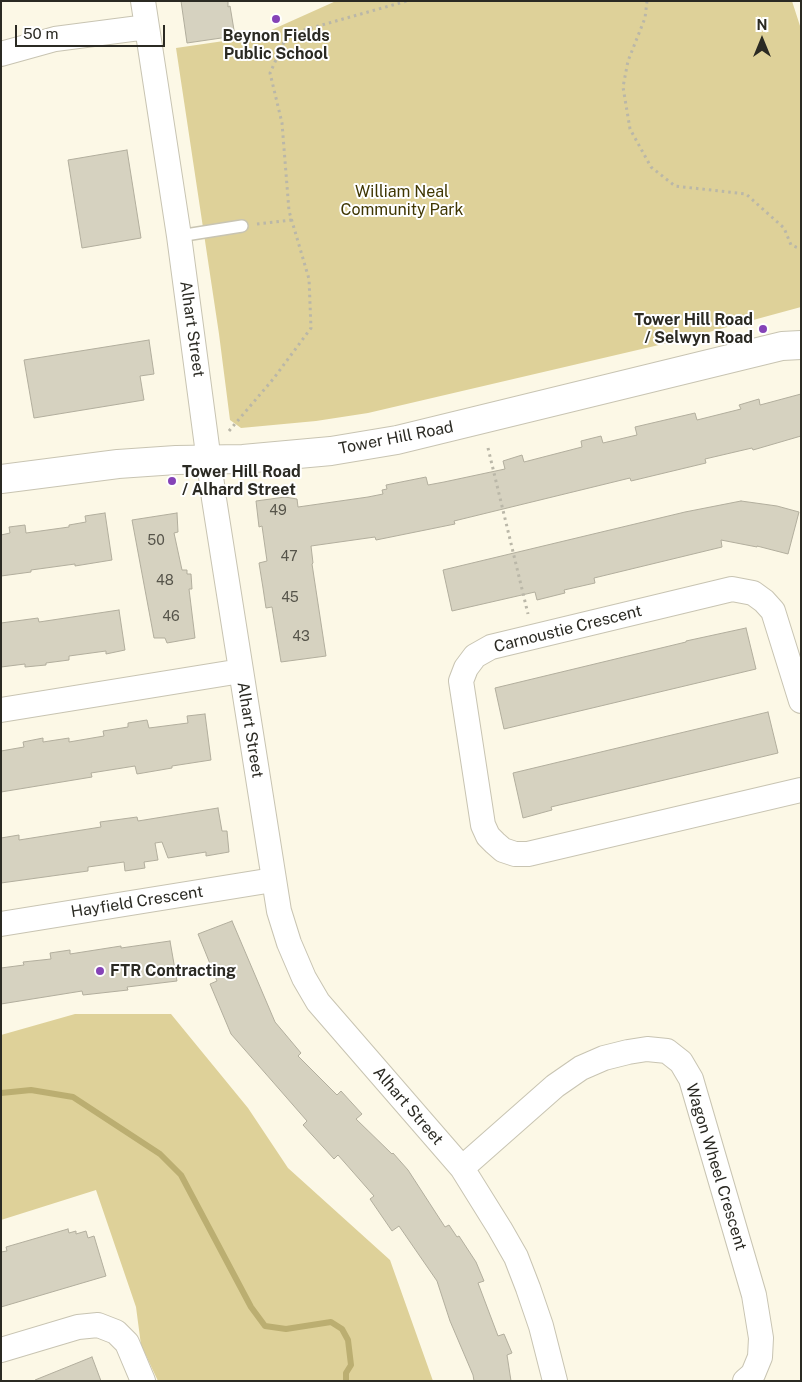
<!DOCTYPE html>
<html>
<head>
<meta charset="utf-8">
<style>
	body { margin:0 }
	#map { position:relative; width:802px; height:1382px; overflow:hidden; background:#fcf8e6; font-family:"Public Sans",sans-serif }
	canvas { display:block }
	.frame { position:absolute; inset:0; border:2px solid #2b2a23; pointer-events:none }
	.north { position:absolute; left:737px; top:15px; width:50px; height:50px; -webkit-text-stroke:4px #fff; paint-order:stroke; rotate:0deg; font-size:14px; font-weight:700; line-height:20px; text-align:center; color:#2b2a23 }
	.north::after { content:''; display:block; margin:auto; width:18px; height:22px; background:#2b2a23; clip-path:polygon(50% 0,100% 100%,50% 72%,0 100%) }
	.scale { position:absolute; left:15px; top:25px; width:150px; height:22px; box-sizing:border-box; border:2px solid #2b2a23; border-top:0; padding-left:6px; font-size:15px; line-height:18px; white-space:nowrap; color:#2b2a23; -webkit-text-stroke:4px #fff; paint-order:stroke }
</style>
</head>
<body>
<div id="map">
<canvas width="802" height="1382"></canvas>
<div class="frame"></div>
<div class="north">N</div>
<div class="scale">50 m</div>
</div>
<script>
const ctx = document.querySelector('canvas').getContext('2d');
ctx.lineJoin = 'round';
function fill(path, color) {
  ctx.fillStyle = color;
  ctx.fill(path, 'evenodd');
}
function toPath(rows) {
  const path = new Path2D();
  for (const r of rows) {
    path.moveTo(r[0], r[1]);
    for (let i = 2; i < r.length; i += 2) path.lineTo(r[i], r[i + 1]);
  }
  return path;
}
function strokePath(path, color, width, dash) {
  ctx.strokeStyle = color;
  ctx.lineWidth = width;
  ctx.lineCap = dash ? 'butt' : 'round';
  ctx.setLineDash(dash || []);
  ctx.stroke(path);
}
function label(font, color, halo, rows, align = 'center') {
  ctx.font = font + ' "Public Sans",sans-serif';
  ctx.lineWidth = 4;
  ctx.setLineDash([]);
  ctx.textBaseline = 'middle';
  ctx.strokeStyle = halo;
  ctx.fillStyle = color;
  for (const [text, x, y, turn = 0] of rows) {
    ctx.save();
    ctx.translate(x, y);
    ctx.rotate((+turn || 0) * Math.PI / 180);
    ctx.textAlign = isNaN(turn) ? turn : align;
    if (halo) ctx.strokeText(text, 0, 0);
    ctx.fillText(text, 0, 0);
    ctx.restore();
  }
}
fill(toPath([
	[336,1,792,1,801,29,801,307,676,341,368,413,316,421,241,428,230,420,219,334,176,48,258,36],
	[75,1014,171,1014,248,1108,288,1168,390,1260,433,1381,158,1381,141,1345,136,1307,96,1190,1,1220,1,1035]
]), '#ded199');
strokePath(toPath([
	[1,1093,31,1090,73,1097,160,1154,181,1175,251,1307,265,1326,286,1329,331,1322,342,1329,348,1340,351,1365,346,1373,346,1381]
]), '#bbae71', 6);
const building = toPath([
	[181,1,228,1,228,7,230,6,235,36,187,43,181,1],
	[127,150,141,238,82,248,68,160,127,150],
	[149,340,154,374,140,376,144,400,34,418,24,360,149,340],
	[801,394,801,436,753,450,752,448,705,459,706,463,631,481,630,478,454,521,455,524,376,540,375,537,311,546,313,563,312,564,326,656,281,662,272,607,266,608,263,588,259,563,267,561,262,526,259,527,256,501,285,497,297,499,298,507,368,497,383,494,382,490,387,489,386,485,426,477,428,485,444,482,505,469,503,461,522,455,524,462,582,447,581,441,601,436,603,443,637,435,635,427,695,413,697,420,741,409,739,405,759,399,760,405,801,394],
	[741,501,777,506,799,512,788,554,757,546,757,547,721,540,722,547,594,578,595,583,564,590,565,593,537,600,535,592,452,611,443,570,685,512,741,501],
	[105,513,112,560,75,566,75,564,31,570,31,572,1,576,1,535,10,533,9,527,25,525,26,533,69,527,69,525,86,522,85,516,105,513],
	[177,513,178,532,174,533,182,570,187,570,187,574,191,574,192,589,189,589,195,638,167,643,165,638,154,638,132,520,177,513],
	[119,610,125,650,106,654,106,651,69,656,69,660,46,663,46,665,25,667,25,664,1,667,1,623,38,618,39,622,119,610],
	[746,628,756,669,504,729,495,688,686,642,686,641,746,628],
	[768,712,778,753,551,807,552,810,523,818,513,773,768,712],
	[205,714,211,760,172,766,172,768,137,774,135,766,91,773,92,777,1,792,1,751,24,747,23,742,43,738,43,742,69,738,69,742,104,736,103,731,128,727,128,723,147,720,149,728,188,723,187,716,205,714],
	[218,808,222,831,227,831,229,852,206,856,206,852,168,858,162,842,155,843,158,860,144,862,145,868,125,871,124,862,88,867,88,871,1,883,1,838,19,835,19,840,101,827,100,822,137,817,138,821,218,808],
	[232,921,275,1022,301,1053,298,1056,337,1095,341,1091,362,1114,356,1119,392,1154,393,1153,408,1170,445,1227,449,1225,457,1237,459,1236,476,1262,484,1281,478,1283,498,1336,504,1334,512,1353,507,1355,511,1381,474,1381,473,1375,450,1321,437,1281,399,1226,392,1231,370,1199,374,1196,338,1155,334,1159,303,1125,307,1121,231,1034,210,984,217,981,198,934,232,921],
	[170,941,177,981,127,987,128,990,83,995,82,991,1,1004,1,968,24,965,23,962,51,959,50,953,70,950,70,954,121,946,121,948,170,941],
	[68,1229,69,1233,76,1231,76,1234,86,1231,88,1238,94,1236,106,1276,1,1307,1,1252,7,1251,6,1247,68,1229],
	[92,1357,101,1381,35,1381,35,1380,92,1357]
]);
fill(building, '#d6d2c0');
strokePath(building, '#b2ae9d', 1);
const service = toPath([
	[179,236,242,226]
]);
const minor = toPath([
	[143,1,179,236,214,499,279,911,289,943,304,978,318,1002,462,1168,500,1229,516,1257,528,1288,541,1326,555,1381],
	[1,54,55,39,147,27],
	[801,701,773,611,764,601,753,593,732,589,491,647,475,656,466,668,461,681,483,825,488,836,495,843,503,850,515,854,528,854,801,790],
	[1,710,241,671],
	[1,924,273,880],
	[462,1168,555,1086,581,1068,604,1058,628,1052,647,1049,667,1051,681,1062,691,1079,754,1295,761,1338,760,1357,753,1374,745,1381],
	[1,1350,78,1327,98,1325,116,1332,127,1343,143,1381]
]);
const tertiary = toPath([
	[1,479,118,464,176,460,243,459,331,451,397,440,782,346,801,345]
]);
strokePath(service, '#c8c4b2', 14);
strokePath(minor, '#c8c4b2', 26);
strokePath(tertiary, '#c8c4b2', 30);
strokePath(toPath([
	[647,1,645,18,628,61,623,87,630,129,651,167,675,186,746,194,784,228,791,245,801,249],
	[257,224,292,220],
	[229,431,274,378,311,328,309,279,289,211,282,123,270,73,284,42,304,30,407,1],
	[488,448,528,614]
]), '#bab7a8', 3, [2.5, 4]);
strokePath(service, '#fff', 11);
strokePath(minor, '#fff', 24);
strokePath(tertiary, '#fff', 28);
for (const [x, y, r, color] of [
	[276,19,5,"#8543b7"],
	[763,329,5,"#8543b7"],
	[172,481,5,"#8543b7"],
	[100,971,5,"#8543b7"]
]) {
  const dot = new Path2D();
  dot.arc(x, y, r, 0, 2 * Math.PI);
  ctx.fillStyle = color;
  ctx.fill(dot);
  strokePath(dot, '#fff', 2);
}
label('14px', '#56544a', null, [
	["49",278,511],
	["50",156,541],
	["47",289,557],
	["48",165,581],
	["45",290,598],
	["46",171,617],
	["43",301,637]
]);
label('bold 16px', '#2b2a23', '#fff', [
	["Beynon Fields",276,36,"center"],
	["Public School",276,54,"center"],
	["Tower Hill Road",753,320,"right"],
	["/ Selwyn Road",753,338,"right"],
	["Tower Hill Road",182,472],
	["/ Alhard Street",182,490],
	["FTR Contracting",110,971]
], 'left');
label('16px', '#3f3602', '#fff', [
	["William Neal",402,192],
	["Community Park",402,210]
]);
label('16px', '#2b2a23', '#fff', [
	["Alhart Street",192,329,82],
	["Tower Hill Road",396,438,-11],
	["Carnoustie Crescent",568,629,-14],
	["Alhart Street",250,730,81],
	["Hayfield Crescent",137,902,-9],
	["Alhart Street",408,1106,49],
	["Wagon Wheel Crescent",716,1167,73]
]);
</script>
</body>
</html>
